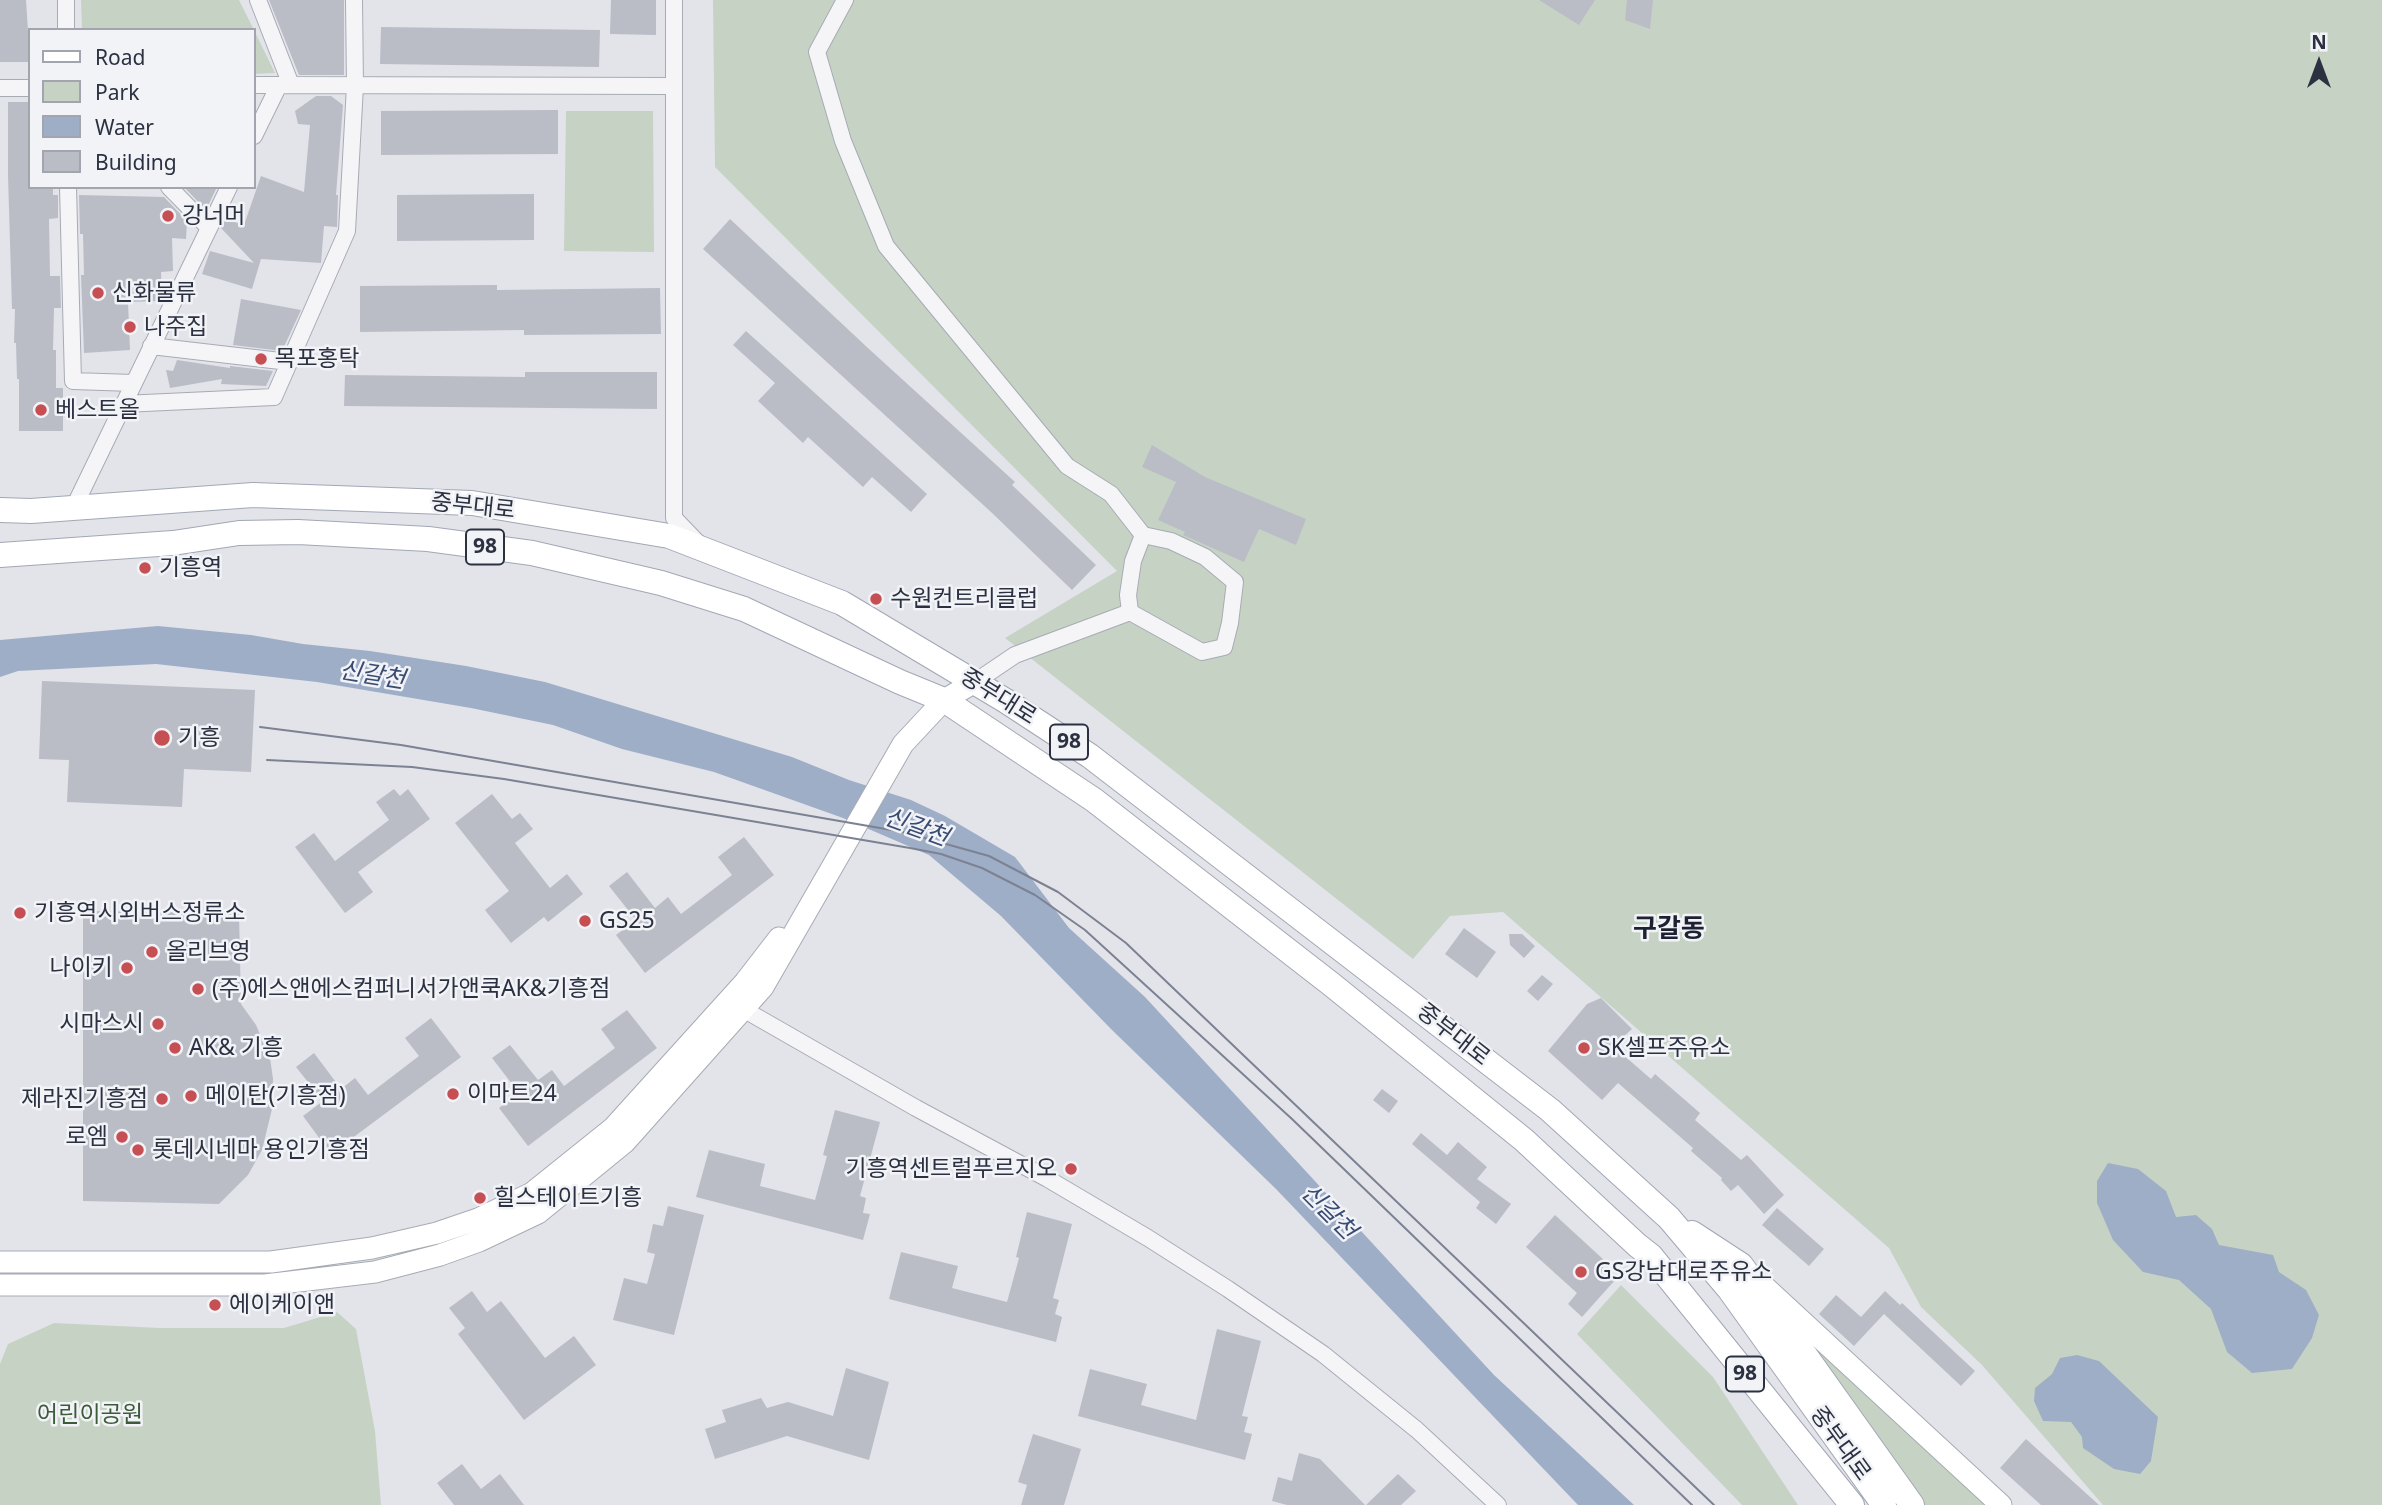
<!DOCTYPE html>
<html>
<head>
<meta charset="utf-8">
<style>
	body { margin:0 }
	#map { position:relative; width:2382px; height:1505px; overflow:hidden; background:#e2e4ea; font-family:"Noto Sans",sans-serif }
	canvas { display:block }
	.legend { position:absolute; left:28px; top:28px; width:228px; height:161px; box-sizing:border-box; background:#f2f3f7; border:2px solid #a2a5ae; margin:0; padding:9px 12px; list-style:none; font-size:21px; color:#2b3141 }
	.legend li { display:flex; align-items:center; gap:14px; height:35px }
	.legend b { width:35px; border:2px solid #a2a5ae }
	.north { position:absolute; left:2284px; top:28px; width:70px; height:70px; -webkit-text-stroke:5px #f2f3f7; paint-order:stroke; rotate:0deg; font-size:19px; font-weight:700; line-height:28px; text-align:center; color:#2b3141 }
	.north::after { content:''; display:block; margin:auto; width:24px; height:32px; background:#2b3141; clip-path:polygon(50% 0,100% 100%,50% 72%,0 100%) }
</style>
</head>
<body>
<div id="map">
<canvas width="2382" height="1505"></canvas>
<ul class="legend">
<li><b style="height:9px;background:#fff"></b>Road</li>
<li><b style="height:19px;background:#c6d3c4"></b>Park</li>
<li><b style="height:19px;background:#9faec7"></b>Water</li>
<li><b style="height:19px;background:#babdc6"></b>Building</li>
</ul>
<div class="north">N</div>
</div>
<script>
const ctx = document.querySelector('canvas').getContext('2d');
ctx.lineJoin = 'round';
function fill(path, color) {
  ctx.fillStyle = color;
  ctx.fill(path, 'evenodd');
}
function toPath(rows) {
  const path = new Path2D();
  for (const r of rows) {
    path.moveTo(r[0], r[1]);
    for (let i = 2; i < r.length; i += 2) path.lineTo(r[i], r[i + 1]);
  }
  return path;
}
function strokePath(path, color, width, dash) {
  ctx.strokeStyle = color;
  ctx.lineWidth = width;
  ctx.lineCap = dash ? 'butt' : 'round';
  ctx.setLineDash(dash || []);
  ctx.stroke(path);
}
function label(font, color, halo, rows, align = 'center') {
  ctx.font = font + ' "Noto Sans","Noto Sans KR",sans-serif';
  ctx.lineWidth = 5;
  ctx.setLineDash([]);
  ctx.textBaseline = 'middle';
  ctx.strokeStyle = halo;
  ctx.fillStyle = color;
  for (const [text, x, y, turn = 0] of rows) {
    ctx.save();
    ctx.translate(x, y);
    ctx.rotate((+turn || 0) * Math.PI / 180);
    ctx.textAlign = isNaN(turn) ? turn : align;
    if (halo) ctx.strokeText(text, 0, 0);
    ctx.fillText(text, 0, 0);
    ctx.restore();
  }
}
fill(toPath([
	[81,0,239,0,254,30,82,30],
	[713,0,2382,0,2382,1505,2103,1505,1982,1365,1921,1307,1889,1248,1503,912,1450,916,1413,959,1005,638,1117,571,715,167],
	[254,30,275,73,254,74],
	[566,111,653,111,654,252,564,251],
	[1621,1285,1713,1377,1798,1505,1742,1505,1577,1334],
	[337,1312,356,1329,375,1431,381,1505,0,1505,0,1364,8,1344,54,1323,160,1328,284,1328],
	[1782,1313,1994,1505,1922,1505]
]), '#c6d3c4');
fill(toPath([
	[158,626,251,635,303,644,370,651,466,666,545,682,792,757,849,780,911,800,945,816,1015,857,1069,928,1145,997,1494,1375,1634,1505,1578,1505,1276,1189,1111,1029,1001,916,929,855,843,818,714,772,622,749,553,725,471,708,317,682,156,664,18,671,0,677,0,640],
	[2108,1163,2138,1169,2166,1191,2176,1217,2196,1215,2212,1229,2219,1245,2273,1255,2279,1272,2306,1290,2319,1315,2312,1338,2292,1369,2252,1373,2227,1352,2211,1309,2179,1280,2143,1272,2113,1240,2097,1203,2097,1181],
	[2077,1355,2099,1361,2158,1417,2151,1461,2140,1474,2114,1469,2083,1448,2082,1437,2071,1422,2043,1421,2034,1401,2035,1388,2052,1374,2060,1358]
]), '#9faec7');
fill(toPath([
	[0,0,26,0,30,62,0,62],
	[269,0,344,0,344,75,299,75],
	[611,0,656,0,656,35,610,34],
	[1539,0,1595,0,1579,25],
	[1627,0,1653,0,1650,29,1625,20],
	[381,27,600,30,599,67,380,64],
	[316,96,331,96,343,105,336,195,338,195,337,227,324,226,321,263,261,259,252,289,202,274,210,251,254,263,221,228,225,219,244,225,261,176,304,192,310,125,298,124,295,111],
	[8,102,30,102,30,187,53,187,53,195,58,195,58,218,49,219,50,276,60,276,61,308,54,308,53,350,56,350,56,388,63,388,63,431,19,431,19,379,17,379,16,343,14,343,15,309,12,309,8,175],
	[558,110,558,154,381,155,381,111],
	[184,187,217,187,206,210],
	[534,194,534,240,397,241,397,195],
	[79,195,164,197,187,221,186,239,172,238,173,271,161,272,162,301,128,302,130,350,84,353,81,275,84,275,83,234,80,234],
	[730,219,869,349,1015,482,1012,485,1096,565,1072,590,991,512,703,249],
	[497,285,497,290,660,288,661,334,524,335,524,330,360,332,360,286],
	[241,299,301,310,282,351,233,345],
	[746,331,927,494,911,512,872,477,863,487,808,437,803,443,758,401,775,383,733,345],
	[177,360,230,368,230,366,273,371,266,386,221,384,222,379,170,388,166,370,173,371],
	[525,372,657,372,657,409,344,406,345,375,525,377],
	[1152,445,1205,477,1306,519,1296,545,1259,529,1244,562,1183,535,1185,532,1158,520,1176,482,1142,467],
	[42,681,255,690,251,772,184,769,182,807,67,802,69,760,39,759],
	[394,789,400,796,408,789,430,819,358,872,373,892,345,913,295,847,314,833,335,861,389,820,376,802],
	[492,794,512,819,520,813,533,829,515,843,550,888,567,874,583,894,548,922,544,917,511,943,485,910,509,891,455,823],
	[744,837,774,875,645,973,616,935,636,920,609,886,627,872,655,908,668,897,681,914,732,875,718,857],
	[83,911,239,913,241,1004,256,1025,270,1058,273,1079,272,1109,262,1150,248,1175,219,1204,83,1201],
	[1464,928,1496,952,1477,978,1445,954],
	[1509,934,1522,934,1535,946,1524,958,1510,945],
	[1542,975,1553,984,1538,1001,1527,991],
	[1601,998,1632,1029,1613,1046,1651,1079,1655,1074,1700,1113,1695,1120,1741,1160,1747,1155,1784,1195,1764,1214,1738,1185,1731,1191,1721,1180,1722,1178,1691,1151,1693,1148,1618,1083,1602,1100,1548,1051,1587,1004],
	[627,1010,657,1048,528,1146,499,1108,519,1093,492,1058,510,1045,538,1080,552,1070,564,1086,615,1048,601,1029],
	[431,1018,461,1057,331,1154,303,1116,323,1101,296,1067,314,1053,341,1089,355,1078,368,1095,419,1056,405,1038],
	[1382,1089,1398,1101,1389,1113,1373,1100],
	[835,1110,880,1122,860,1196,866,1198,863,1213,870,1214,863,1240,696,1197,709,1150,765,1164,760,1186,815,1200,827,1156,823,1155],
	[1421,1133,1447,1155,1458,1142,1487,1167,1477,1179,1511,1204,1496,1224,1476,1208,1480,1202,1412,1144],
	[668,1206,704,1215,674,1335,613,1320,624,1278,647,1284,655,1254,647,1252,653,1224,663,1226],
	[1777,1208,1824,1249,1809,1266,1762,1225],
	[1027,1212,1072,1224,1053,1298,1059,1300,1055,1314,1062,1317,1056,1342,889,1299,901,1252,958,1266,952,1288,1007,1302,1019,1258,1016,1257],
	[1555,1215,1604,1260,1600,1265,1616,1279,1582,1317,1568,1304,1577,1293,1526,1247],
	[472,1291,487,1312,501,1301,545,1358,574,1336,596,1365,524,1420,458,1334,465,1328,449,1308],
	[1885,1291,1900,1305,1902,1303,1975,1371,1961,1386,1884,1314,1854,1346,1819,1314,1836,1295,1861,1317],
	[1217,1329,1261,1341,1242,1416,1248,1417,1244,1432,1252,1434,1245,1460,1078,1416,1090,1369,1147,1384,1141,1405,1196,1420],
	[846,1368,889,1382,869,1460,787,1436,715,1459,705,1429,726,1422,722,1410,761,1398,767,1408,788,1402,833,1416],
	[1033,1434,1081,1449,1064,1505,1021,1505,1027,1485,1018,1482],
	[2026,1439,2099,1505,2041,1505,2000,1468],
	[1299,1453,1320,1459,1365,1505,1287,1505,1272,1501,1278,1477,1292,1481],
	[462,1464,481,1489,500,1474,524,1505,454,1505,437,1483],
	[1398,1474,1416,1491,1401,1505,1366,1505]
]), '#babdc6');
const street = toPath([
	[258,0,291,85],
	[674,0,674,86],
	[845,0,817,52,843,141,886,246,1067,466,1111,494,1143,535],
	[66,30,66,0],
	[254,85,279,85,254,136],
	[279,85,674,86,674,518,699,544],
	[0,88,30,88],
	[68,187,73,381,133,383],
	[169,187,209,228],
	[151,346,289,362],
	[123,404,274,397,347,231,355,86,354,0],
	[73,509,229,187],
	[975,682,1015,655,1130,612,1202,652,1224,647,1230,623,1235,582,1205,557,1171,541,1143,535,1133,561,1128,595,1130,612],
	[736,1005,916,1108,1048,1179,1148,1238,1228,1289,1323,1354,1417,1430,1498,1505]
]);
const secondary = toPath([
	[0,1262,271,1262,372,1248,437,1233,478,1219,532,1193,613,1128,745,982,779,938],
	[0,1285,265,1285,375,1272,440,1255,479,1241,538,1213,625,1142,763,987,903,744,944,700,975,682],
	[1766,1288,2001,1505]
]);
const primary = toPath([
	[0,510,31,511,253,495,472,503,669,536,842,603,1006,701,1090,756,1550,1110,1669,1218,1729,1289,1884,1505],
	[0,555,173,543,239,533,298,532,428,539,532,553,661,583,744,609,900,682,944,700,1094,800,1331,984,1524,1140,1637,1245,1651,1256,1852,1505],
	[1692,1233,1741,1265,1912,1505]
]);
strokePath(street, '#a7abb4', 18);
strokePath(secondary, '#a7abb4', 23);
strokePath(primary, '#a2a7b5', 26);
strokePath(street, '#f5f5f8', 16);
strokePath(secondary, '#fff', 21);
strokePath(primary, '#fff', 24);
strokePath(toPath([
	[260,727,401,745,903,832,989,856,1058,892,1126,943,1714,1505],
	[267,760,412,767,504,779,910,848,941,854,982,868,1035,895,1085,930,1292,1119,1692,1505]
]), '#7c8292', 2);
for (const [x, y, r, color] of [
	[168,216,7,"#c64f54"],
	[98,293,7,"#c64f54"],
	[130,327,7,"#c64f54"],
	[261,359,7,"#c64f54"],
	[41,410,7,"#c64f54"],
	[145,568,7,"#c64f54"],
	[876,599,7,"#c64f54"],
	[162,738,9,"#c64f54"],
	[20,913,7,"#c64f54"],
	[585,921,7,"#c64f54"],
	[152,952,7,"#c64f54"],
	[127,968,7,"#c64f54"],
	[198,989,7,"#c64f54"],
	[158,1024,7,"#c64f54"],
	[175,1048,7,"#c64f54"],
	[1584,1048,7,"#c64f54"],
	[453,1094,7,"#c64f54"],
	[191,1096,7,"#c64f54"],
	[162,1099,7,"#c64f54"],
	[122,1137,7,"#c64f54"],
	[138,1150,7,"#c64f54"],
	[1071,1169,7,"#c64f54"],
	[480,1198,7,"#c64f54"],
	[1581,1272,7,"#c64f54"],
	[215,1305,7,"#c64f54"]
]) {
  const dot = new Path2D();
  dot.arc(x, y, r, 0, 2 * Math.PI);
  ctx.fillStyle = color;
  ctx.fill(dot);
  strokePath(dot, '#f2f3f7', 2.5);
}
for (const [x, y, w] of [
	[485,547,38],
	[1069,742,38],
	[1745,1374,38]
]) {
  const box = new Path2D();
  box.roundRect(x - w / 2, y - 17.5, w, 35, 5);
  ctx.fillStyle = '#f2f3f7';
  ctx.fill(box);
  strokePath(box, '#2b3141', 2);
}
label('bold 21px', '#2b3141', null, [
	["98",485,547],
	["98",1069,742],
	["98",1745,1374]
]);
label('23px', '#2b3141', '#f2f3f7', [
	["강너머",182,216],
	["신화물류",112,293],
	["나주집",144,327],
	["목포홍탁",275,359],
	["베스트올",55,410],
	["기흥역",159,568],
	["수원컨트리클럽",890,599],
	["기흥",178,738],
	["기흥역시외버스정류소",34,913],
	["GS25",599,921],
	["올리브영",166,952],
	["나이키",113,968,"right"],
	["(주)에스앤에스컴퍼니서가앤쿡AK&기흥점",212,989],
	["시마스시",144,1024,"right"],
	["AK& 기흥",189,1048],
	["SK셀프주유소",1598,1048],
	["이마트24",467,1094],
	["메이탄(기흥점)",205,1096],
	["제라진기흥점",148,1099,"right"],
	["로엠",108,1137,"right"],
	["롯데시네마 용인기흥점",152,1150],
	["기흥역센트럴푸르지오",1057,1169,"right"],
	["힐스테이트기흥",494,1198],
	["GS강남대로주유소",1595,1272],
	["에이케이앤",229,1305]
], 'left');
label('23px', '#2b3141', '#f2f3f7', [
	["중부대로",473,507,6],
	["중부대로",998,697,32],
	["중부대로",1453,1035,38],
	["중부대로",1840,1444,54]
]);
label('23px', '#3c5b39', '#f2f3f7', [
	["어린이공원",90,1415]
]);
label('italic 24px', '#384b72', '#f2f3f7', [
	["신갈천",372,676,9],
	["신갈천",916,828,20],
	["신갈천",1328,1212,45]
]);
label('bold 26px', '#1d2232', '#f2f3f7', [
	["구갈동",1669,930]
]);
</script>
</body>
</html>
